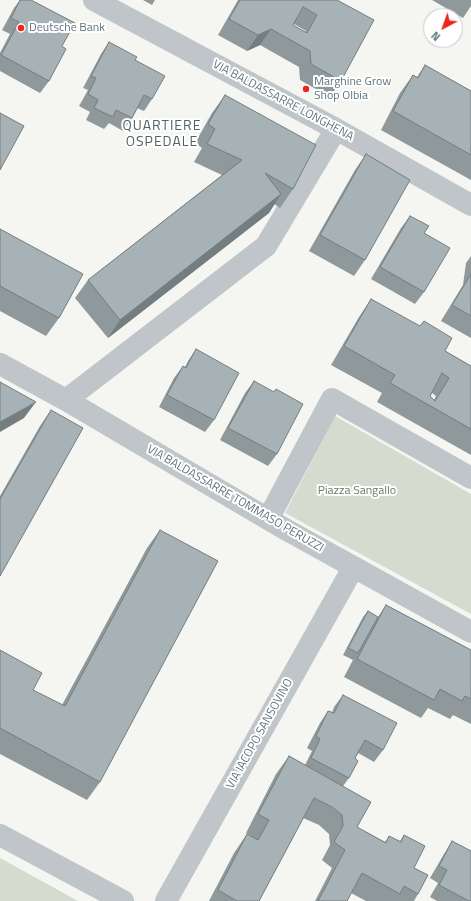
<!DOCTYPE html>
<html>
<head>
<meta charset="utf-8">
<style>
	body { margin:0 }
	#map { position:relative; width:471px; height:901px; overflow:hidden; background:#f5f5f1; font-family:"Titillium Web",sans-serif }
	canvas { display:block }
	.north { position:absolute; left:423px; top:8px; width:40px; height:40px; box-sizing:border-box; background:#fff; border:1px solid #bfc8cb; border-radius:50%; rotate:221deg; font-size:11px; font-weight:700; line-height:16px; text-align:center; color:#5e767e }
	.north::after { content:''; display:block; margin:auto; width:14px; height:18px; background:#ee2519; clip-path:polygon(50% 0,100% 100%,50% 72%,0 100%) }
</style>
</head>
<body>
<div id="map">
<canvas width="471" height="901"></canvas>
<div class="north">N</div>
</div>
<script>
const ctx = document.querySelector('canvas').getContext('2d');
ctx.lineJoin = 'round';
function fill(path, color) {
  ctx.fillStyle = color;
  ctx.fill(path, 'evenodd');
}
function toPath(rows) {
  const path = new Path2D();
  for (const r of rows) {
    path.moveTo(r[0], r[1]);
    for (let i = 2; i < r.length; i += 2) path.lineTo(r[i], r[i + 1]);
  }
  return path;
}
function strokePath(path, color, width, dash) {
  ctx.strokeStyle = color;
  ctx.lineWidth = width;
  ctx.lineCap = dash ? 'butt' : 'round';
  ctx.setLineDash(dash || []);
  ctx.stroke(path);
}
function label(font, color, halo, rows, align = 'center') {
  ctx.font = font + ' "Titillium Web",sans-serif';
  ctx.lineWidth = 4;
  ctx.setLineDash([]);
  ctx.textBaseline = 'middle';
  ctx.strokeStyle = halo;
  ctx.fillStyle = color;
  for (const [text, x, y, turn = 0] of rows) {
    ctx.save();
    ctx.translate(x, y);
    ctx.rotate((+turn || 0) * Math.PI / 180);
    ctx.textAlign = isNaN(turn) ? turn : align;
    if (halo) ctx.strokeText(text, 0, 0);
    ctx.fillText(text, 0, 0);
    ctx.restore();
  }
}
fill(toPath([
	[335,416,471,494,471,614,285,513],
	[0,858,78,901,0,901]
]), '#d6dbd0');
strokePath(toPath([
	[94,0,336,129,471,205],
	[0,364,66,400,285,529,471,632],
	[66,400,266,246,336,129],
	[268,519,332,399,471,478],
	[0,835,123,901],
	[166,901,353,568]
]), '#bfc5c8', 22);
fill(toPath([
	[20,0,31,0,62,46,49,81,40,93,0,71,0,53,10,34,2,30,14,8],
	[143,0,155,0,152,5],
	[238,0,337,0,341,81,330,97,300,80,299,67,260,45,247,51,218,35],
	[294,24,306,31,305,32,293,25],
	[432,0,471,0,471,6,463,18],
	[109,42,135,60,152,99,144,111,137,108,132,118,123,131,109,123,104,129,86,120,90,112,79,106,88,90,83,88,101,54],
	[425,65,471,91,471,180,381,130,400,93,413,75,417,77],
	[225,95,293,189,280,208,274,204,269,213,108,338,75,298,88,280,222,175,194,162,202,148,195,143,212,113],
	[366,154,365,260,354,276,309,251,355,170],
	[410,216,424,233,424,292,415,304,371,279,401,228],
	[0,229,59,318,46,336,0,311],
	[471,256,471,338,441,321,463,285,466,263],
	[371,299,445,351,471,366,471,455,377,402,382,393,331,365,359,317],
	[432,393,436,396,434,400,430,396],
	[196,349,214,420,205,432,159,407,174,378,183,366,185,367,188,361],
	[254,381,277,454,268,466,220,440,245,393],
	[51,410,0,576,0,496,40,426],
	[160,530,100,782,87,800,0,754,0,650,33,690,62,705,147,548],
	[386,605,471,650,471,724,453,715,450,719,428,708,421,718,344,677,354,658,353,660,343,655,363,617,368,611,378,617],
	[343,695,383,750,374,762,358,753,355,758,349,778,343,786,357,827,385,842,389,836,400,841,404,835,414,868,418,894,414,901,366,901,351,893,347,901,315,901,332,868,322,860,330,845,329,834,319,825,303,818,259,901,209,901,234,853,247,834,257,839,246,833,276,774,289,756,305,765,312,751,307,748,320,723,328,711,332,713,334,707],
	[452,841,471,901,437,901,430,897,438,883,430,878,444,854]
]), '#8f999c');
fill(toPath([
	[271,29,260,45,247,51,258,35],
	[281,194,269,213,108,338,120,320],
	[36,402,24,418,0,432,0,422]
]), '#747d7f');
const building = toPath([
	[20,0,31,0,75,23,62,46,66,49,49,81,1,55,19,22,11,18,20,0],
	[240,0,337,0,374,20,341,81,311,64,310,51,271,29,258,35,229,19,240,0],
	[303,7,317,15,307,33,293,25,303,7],
	[109,42,137,57,135,60,165,76,152,99,144,95,132,118,116,110,113,117,94,108,98,100,88,94,96,78,91,76,109,42],
	[425,65,471,91,471,155,393,111,413,75,418,78,425,65],
	[225,95,316,145,293,189,265,173,281,194,120,320,88,280,242,160,207,144,215,129,208,124,225,95],
	[0,113,24,126,0,170,0,113],
	[366,154,410,180,365,260,320,235,366,154],
	[410,216,429,226,424,233,450,248,424,292,380,267,410,216],
	[0,229,83,274,59,318,0,286,0,229],
	[471,274,471,316,452,305,471,274],
	[371,299,420,326,424,321,452,338,445,351,471,366,471,429,390,383,395,375,344,346,371,299],
	[442,373,449,378,435,401,430,396,442,373],
	[196,349,239,373,214,420,167,395,183,366,186,368,196,349],
	[254,381,274,392,276,389,303,404,277,454,228,428,254,381],
	[0,382,36,402,0,422,0,382],
	[51,410,83,428,0,576,0,499,51,410],
	[160,530,218,561,100,782,0,728,0,650,42,673,33,690,65,706,160,530],
	[386,605,471,650,471,699,465,696,462,701,440,689,434,700,357,659,386,605],
	[368,611,378,617,358,653,348,648,368,611],
	[343,695,397,723,383,750,365,740,355,758,358,761,349,778,311,758,320,739,316,736,328,711,334,713,343,695],
	[289,756,371,802,357,827,386,843,389,836,401,842,404,835,425,846,414,868,428,875,418,894,404,886,400,894,362,873,347,901,318,901,345,850,334,842,343,826,342,815,332,807,314,798,259,901,237,901,218,890,247,834,258,840,269,820,258,814,289,756],
	[452,841,471,851,471,901,469,901,439,885,447,870,439,866,452,841]
]);
fill(building, '#a6b2b5');
strokePath(building, '#747d7f', 1);
for (const [x, y, r, color] of [
	[21,28,4,"#ee2519"],
	[306,89,4,"#ee2519"]
]) {
  const dot = new Path2D();
  dot.arc(x, y, r, 0, 2 * Math.PI);
  ctx.fillStyle = color;
  ctx.fill(dot);
  strokePath(dot, '#fff', 1.5);
}
label('12px', '#5e767e', '#fff', [
	["Deutsche Bank",29,28],
	["Marghine Grow",314,82],
	["Shop Olbia",314,96]
], 'left');
label('12px', '#5e767e', '#fff', [
	["VIA BALDASSARRE LONGHENA",283,101,28],
	["VIA BALDASSARRE TOMMASO PERUZZI",235,499,30],
	["VIA IACOPO SANSOVINO",260,734,-61]
]);
label('12px', '#6b7b61', '#fff', [
	["Piazza Sangallo",357,491]
]);
ctx.letterSpacing = '1px';
label('14px', '#516269', '#fff', [
	["QUARTIERE",162,127],
	["OSPEDALE",162,143]
]);
ctx.letterSpacing = '0px';
</script>
</body>
</html>
